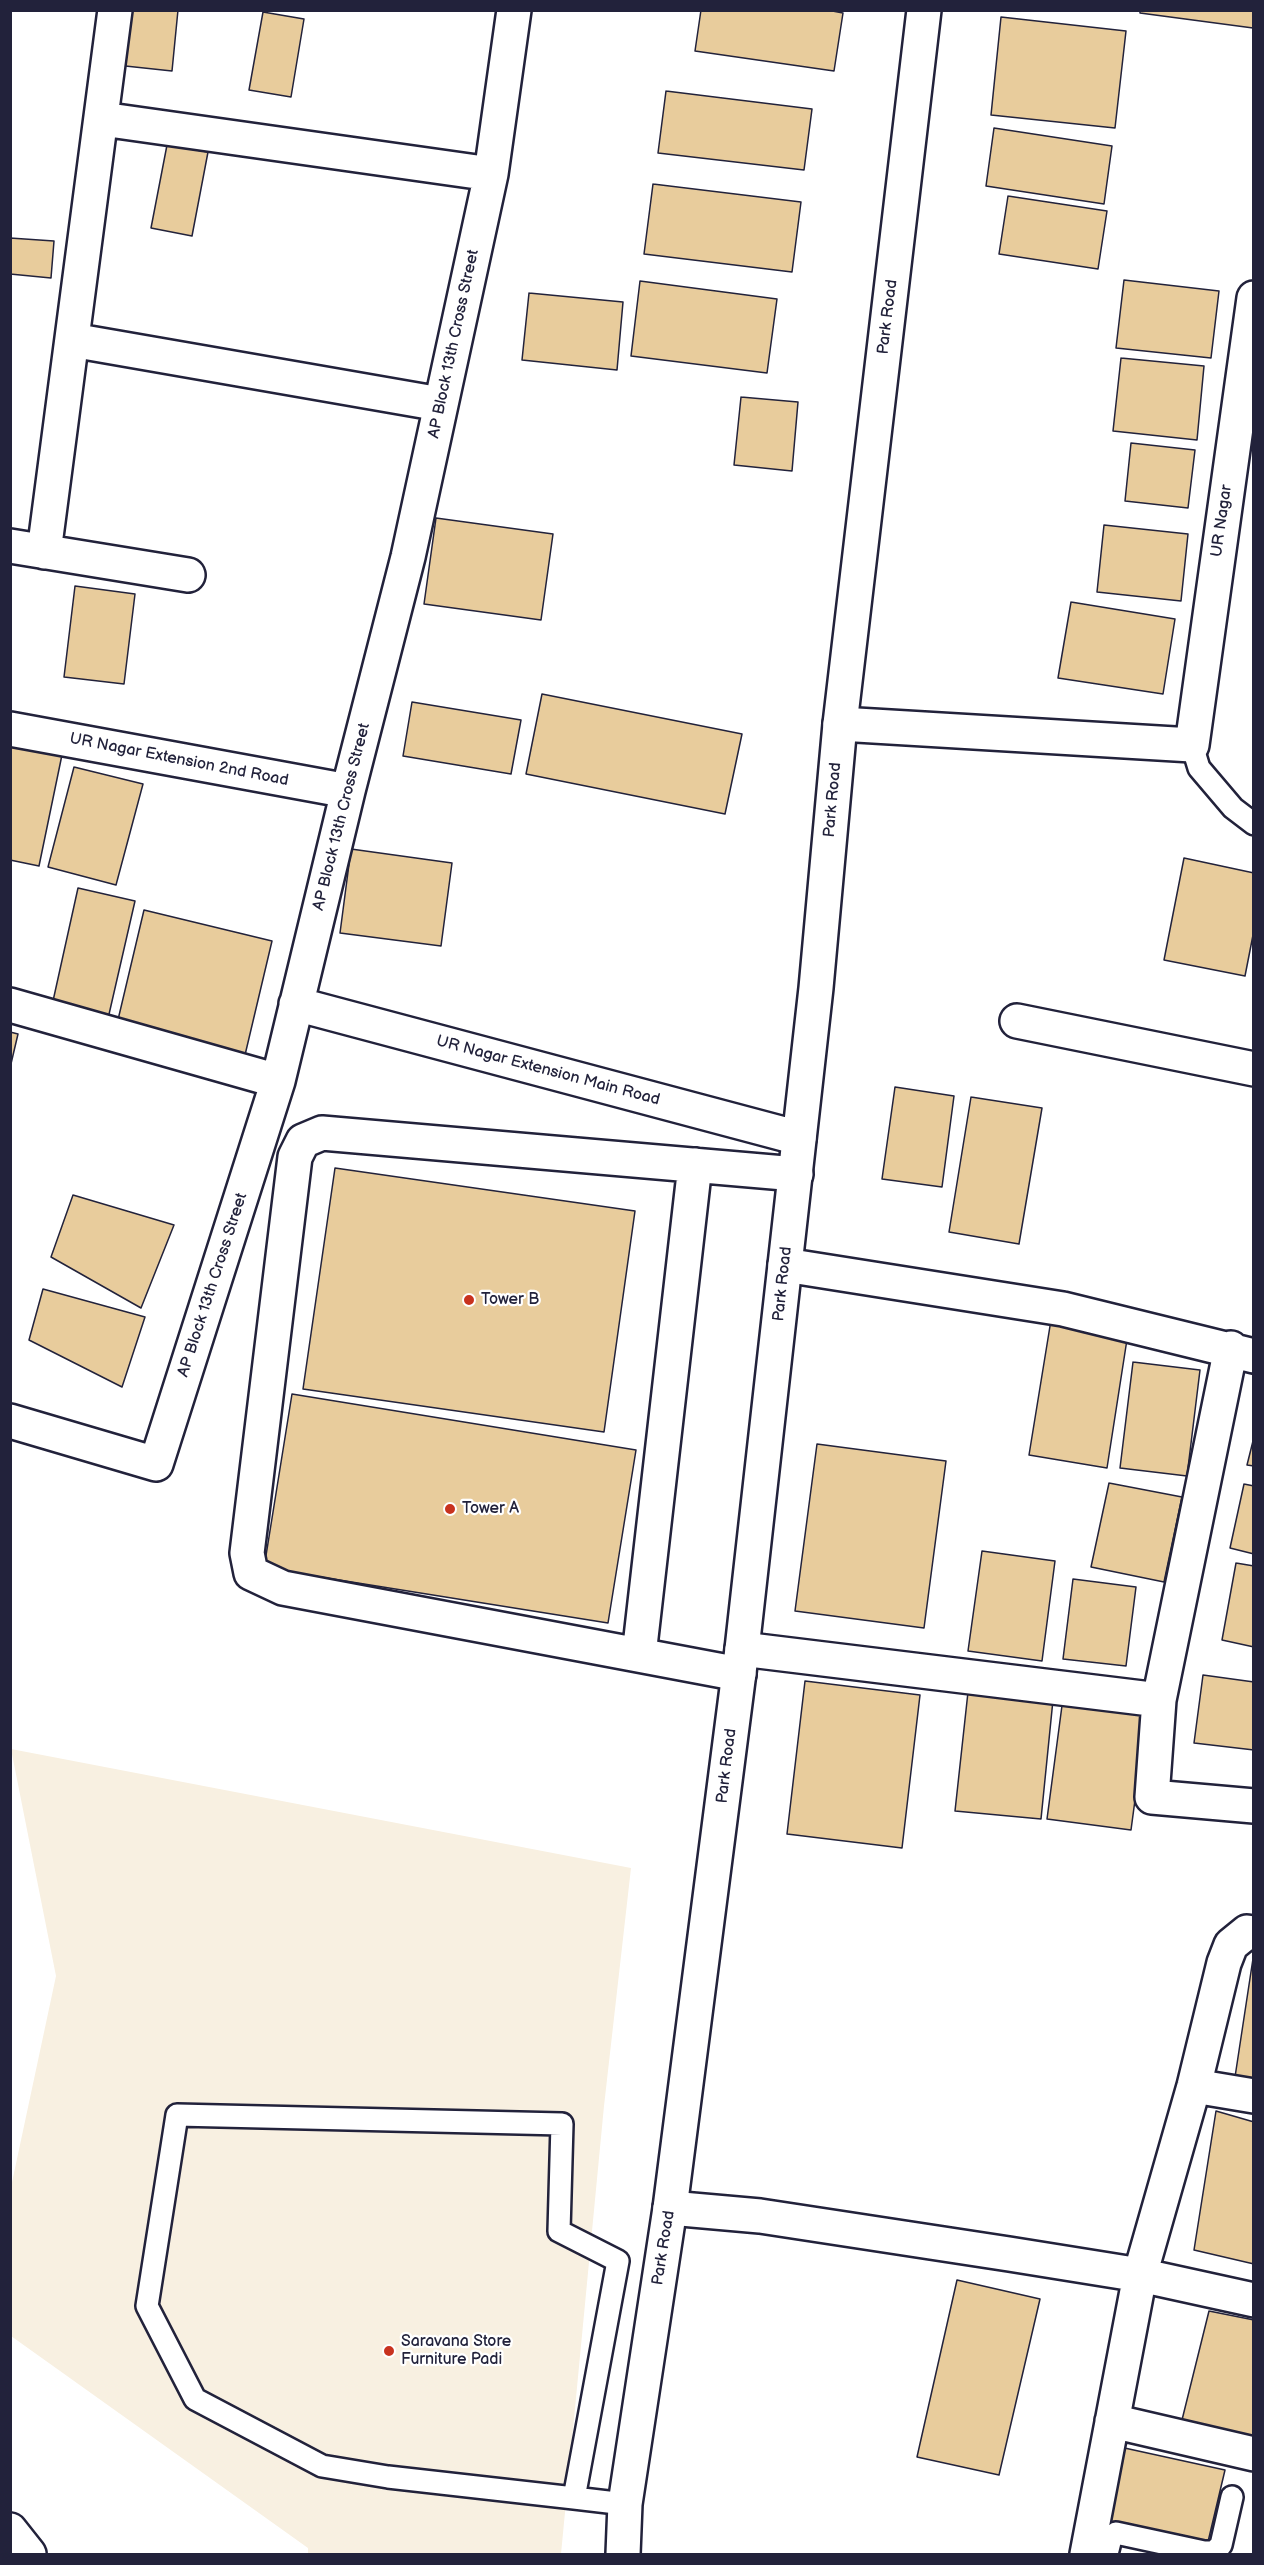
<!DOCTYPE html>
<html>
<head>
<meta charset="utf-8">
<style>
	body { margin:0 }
	#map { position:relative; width:1264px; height:2565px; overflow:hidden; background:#fff; font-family:"Balsamiq Sans",sans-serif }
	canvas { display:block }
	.frame { position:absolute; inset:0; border:12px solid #22223b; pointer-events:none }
</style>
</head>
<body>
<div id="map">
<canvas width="1264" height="2565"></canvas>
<div class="frame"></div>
</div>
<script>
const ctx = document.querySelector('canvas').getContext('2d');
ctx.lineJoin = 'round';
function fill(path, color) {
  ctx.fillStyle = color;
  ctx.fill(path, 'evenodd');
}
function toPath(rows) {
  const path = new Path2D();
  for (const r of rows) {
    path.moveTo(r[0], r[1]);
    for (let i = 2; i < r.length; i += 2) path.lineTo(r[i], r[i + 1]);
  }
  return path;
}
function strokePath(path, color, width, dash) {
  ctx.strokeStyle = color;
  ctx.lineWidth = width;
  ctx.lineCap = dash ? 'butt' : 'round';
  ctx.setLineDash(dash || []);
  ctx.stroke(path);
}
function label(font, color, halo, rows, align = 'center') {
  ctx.font = font + ' "Balsamiq Sans",sans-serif';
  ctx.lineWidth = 4.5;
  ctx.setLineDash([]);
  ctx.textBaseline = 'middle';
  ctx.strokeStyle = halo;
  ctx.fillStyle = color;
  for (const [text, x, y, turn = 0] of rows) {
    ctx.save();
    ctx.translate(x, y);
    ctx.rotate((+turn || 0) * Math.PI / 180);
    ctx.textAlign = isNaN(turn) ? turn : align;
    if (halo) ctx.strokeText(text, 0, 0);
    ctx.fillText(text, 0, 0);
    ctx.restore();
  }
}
fill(toPath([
	[11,1749,631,1868,604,2106,561,2554,308,2554,308,2548,11,2336,11,2187,56,1976]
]), '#f8f0e1');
const building = toPath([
	[123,10,178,10,172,71,116,65,123,10],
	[701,10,827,10,843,13,834,71,695,51,701,10],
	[1140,10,1254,10,1253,28,1140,13,1140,10],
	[263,12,304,19,291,97,249,90,263,12],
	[1001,17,1126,31,1115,128,991,115,1001,17],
	[666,91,812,109,804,170,658,153,666,91],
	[994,128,1112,146,1104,204,986,186,994,128],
	[167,145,208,152,192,236,151,228,167,145],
	[653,184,801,202,792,272,644,254,653,184],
	[1008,196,1107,211,1098,269,999,254,1008,196],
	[10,238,54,241,51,278,10,274,10,238],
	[1124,280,1219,291,1211,358,1116,348,1124,280],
	[640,281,777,299,767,373,631,356,640,281],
	[529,293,623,302,617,370,522,360,529,293],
	[1121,358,1204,366,1197,440,1113,431,1121,358],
	[741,397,798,402,792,471,734,465,741,397],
	[1131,443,1195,450,1188,508,1125,501,1131,443],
	[436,518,553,534,541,620,424,604,436,518],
	[1104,525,1188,534,1181,601,1097,592,1104,525],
	[75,586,135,594,124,684,64,677,75,586],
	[1071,602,1175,619,1163,694,1058,678,1071,602],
	[542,694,742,734,725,814,526,774,542,694],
	[412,702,521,720,511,774,403,756,412,702],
	[10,740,63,750,39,866,10,860,10,740],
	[74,767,143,784,116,885,48,867,74,767],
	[351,849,452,863,441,946,340,933,351,849],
	[1184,858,1254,873,1254,930,1245,976,1164,960,1184,858],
	[78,888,135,901,107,1023,51,1010,78,888],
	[144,910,272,941,245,1055,117,1024,144,910],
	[10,1032,18,1034,10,1068,10,1032],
	[895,1087,954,1096,942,1187,882,1179,895,1087],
	[971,1097,1042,1108,1019,1244,949,1232,971,1097],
	[335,1168,635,1211,604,1432,303,1389,335,1168],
	[73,1195,174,1225,141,1308,51,1257,73,1195],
	[43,1289,145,1317,122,1387,29,1340,43,1289],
	[1051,1320,1128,1333,1107,1468,1029,1455,1051,1320],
	[1133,1362,1200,1370,1187,1476,1120,1468,1133,1362],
	[292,1394,636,1450,608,1623,264,1568,292,1394],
	[1254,1437,1254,1466,1247,1465,1254,1437],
	[817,1444,946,1461,924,1628,795,1611,817,1444],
	[1109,1483,1182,1497,1164,1582,1091,1567,1109,1483],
	[1244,1484,1254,1486,1254,1554,1230,1548,1244,1484],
	[982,1551,1055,1561,1042,1661,968,1651,982,1551],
	[1236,1563,1254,1566,1254,1647,1222,1640,1236,1563],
	[1073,1579,1136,1587,1126,1666,1063,1659,1073,1579],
	[1203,1675,1254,1682,1254,1750,1194,1743,1203,1675],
	[805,1681,920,1695,902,1848,787,1834,805,1681],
	[968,1692,1053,1700,1041,1819,955,1811,968,1692],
	[1063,1698,1147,1710,1131,1830,1047,1819,1063,1698],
	[1254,1952,1254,2079,1235,2077,1254,1952],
	[1216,2111,1254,2122,1254,2264,1194,2250,1216,2111],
	[957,2280,1040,2299,999,2475,917,2457,957,2280],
	[1209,2311,1254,2320,1254,2445,1180,2428,1209,2311],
	[1120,2447,1225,2470,1207,2546,1103,2523,1120,2447]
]);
fill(building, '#e8cc9c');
strokePath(building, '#22223b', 1.5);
const lane = toPath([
	[1192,745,1199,768,1233,808,1254,824],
	[574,2498,618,2261,559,2231,562,2124,177,2115,147,2306,195,2399,322,2466,388,2477,574,2498,625,2504],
	[1107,2554,1111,2538,1116,2533,1204,2552,1214,2552,1221,2545,1232,2497]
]);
const street = toPath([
	[102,119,491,174],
	[72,340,440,404],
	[10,546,188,575],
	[44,552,115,10],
	[840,724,1192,745,1254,298],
	[10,729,348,791],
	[296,1004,799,1138],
	[10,1005,278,1081],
	[1017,1021,1254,1069],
	[785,1265,1063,1309,1254,1356],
	[10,1421,156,1464,278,1081,348,791,408,557,491,174,514,10],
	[742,1649,1159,1700,1152,1797,1254,1806],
	[639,1655,695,1165],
	[739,1674,283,1588,251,1573,247,1553,295,1157,303,1141,322,1133,796,1174],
	[1159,1700,1231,1348],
	[1194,2086,1254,2096],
	[670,2208,760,2216,1009,2254,1140,2275,1254,2300],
	[1112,2421,1254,2454],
	[1087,2554,1140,2275,1194,2086,1224,1963,1231,1945,1247,1932,1254,1933]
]);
const secondary = toPath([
	[623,2554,625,2504,670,2208,742,1649,816,988,840,724,924,10]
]);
const primary = toPath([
	[10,2530,29,2554]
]);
strokePath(lane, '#22223b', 26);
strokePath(street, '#22223b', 38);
strokePath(secondary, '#22223b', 38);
strokePath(primary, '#22223b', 38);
strokePath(lane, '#fff', 21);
strokePath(street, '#fff', 33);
strokePath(secondary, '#fff', 33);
strokePath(primary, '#fff', 33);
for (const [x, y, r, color] of [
	[469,1300,6,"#c8321e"],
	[450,1509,6,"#c8321e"],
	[389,2351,6,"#c8321e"]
]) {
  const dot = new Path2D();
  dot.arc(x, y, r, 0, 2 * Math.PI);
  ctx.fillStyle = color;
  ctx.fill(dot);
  strokePath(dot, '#fff', 2);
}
label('16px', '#22223b', '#fff', [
	["Park Road",888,317,-83],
	["AP Block 13th Cross Street",454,344,-78],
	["UR Nagar",1222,521,-82],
	["UR Nagar Extension 2nd Road",179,760,11],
	["Park Road",833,800,-85],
	["AP Block 13th Cross Street",342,817,-76],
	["UR Nagar Extension Main Road",548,1071,15],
	["Park Road",783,1284,-84],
	["AP Block 13th Cross Street",213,1285,-72],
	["Park Road",727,1766,-83],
	["Park Road",664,2248,-81]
]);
label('16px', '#22223b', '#fff', [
	["Tower B",481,1300],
	["Tower A",462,1509],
	["Saravana Store",401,2342],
	["Furniture Padi",401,2360]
], 'left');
</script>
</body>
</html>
